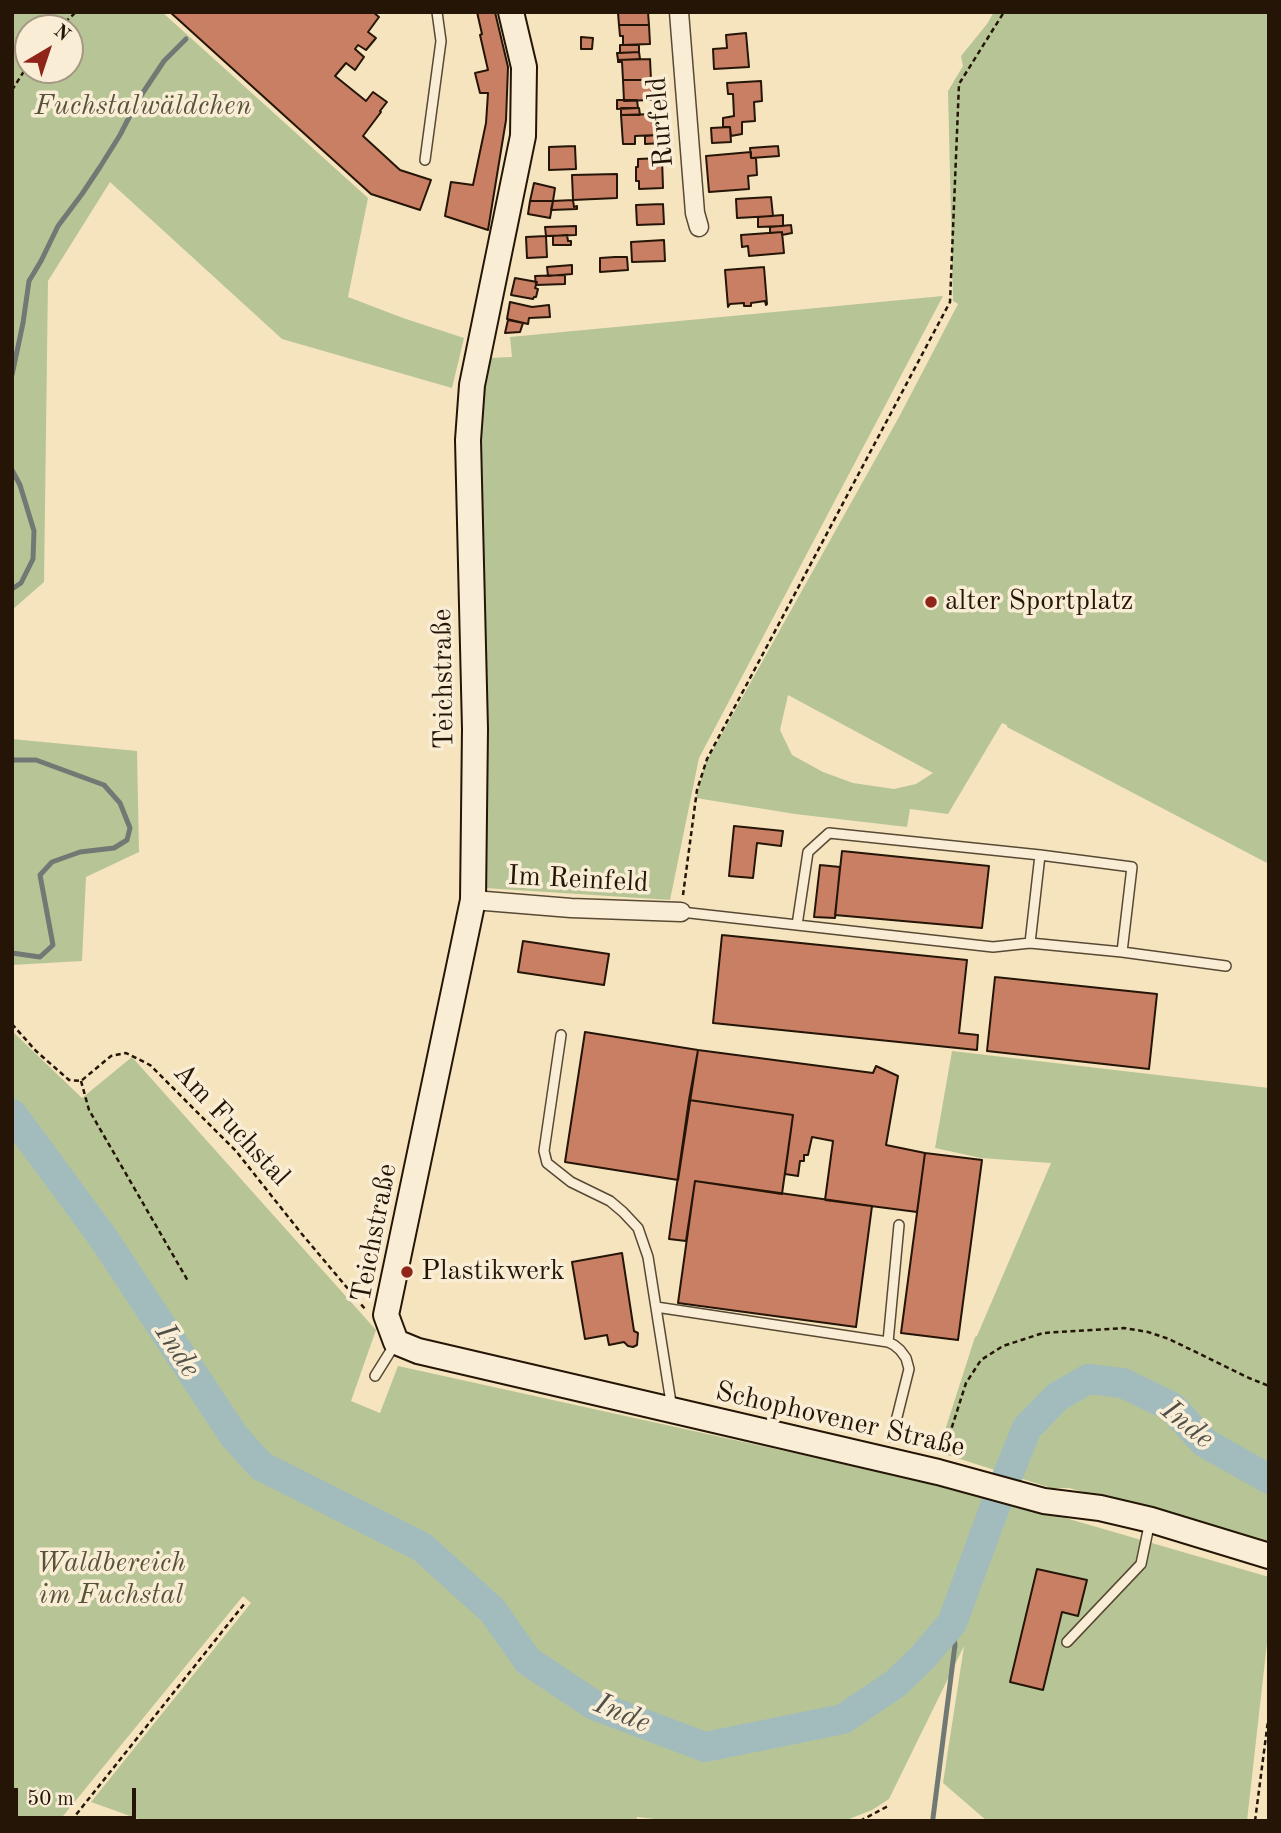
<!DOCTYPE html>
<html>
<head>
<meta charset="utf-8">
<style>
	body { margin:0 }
	#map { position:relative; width:1281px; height:1833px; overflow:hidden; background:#f6e4be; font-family:"Old Standard TT",serif }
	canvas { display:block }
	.frame { position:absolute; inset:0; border:14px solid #241507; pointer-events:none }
	.north { position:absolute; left:14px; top:14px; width:70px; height:70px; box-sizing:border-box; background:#f9edd5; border:2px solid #a49783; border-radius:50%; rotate:39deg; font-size:19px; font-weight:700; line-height:28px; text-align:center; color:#241507 }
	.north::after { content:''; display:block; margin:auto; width:24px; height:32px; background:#8f2418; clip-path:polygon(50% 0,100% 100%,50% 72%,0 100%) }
	.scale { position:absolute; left:14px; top:1788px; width:122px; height:32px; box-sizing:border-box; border:4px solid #241507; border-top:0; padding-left:9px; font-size:21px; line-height:24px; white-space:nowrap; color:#241507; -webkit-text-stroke:5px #f9edd5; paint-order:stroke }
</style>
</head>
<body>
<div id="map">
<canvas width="1281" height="1833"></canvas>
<div class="frame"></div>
<div class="north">N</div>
<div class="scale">50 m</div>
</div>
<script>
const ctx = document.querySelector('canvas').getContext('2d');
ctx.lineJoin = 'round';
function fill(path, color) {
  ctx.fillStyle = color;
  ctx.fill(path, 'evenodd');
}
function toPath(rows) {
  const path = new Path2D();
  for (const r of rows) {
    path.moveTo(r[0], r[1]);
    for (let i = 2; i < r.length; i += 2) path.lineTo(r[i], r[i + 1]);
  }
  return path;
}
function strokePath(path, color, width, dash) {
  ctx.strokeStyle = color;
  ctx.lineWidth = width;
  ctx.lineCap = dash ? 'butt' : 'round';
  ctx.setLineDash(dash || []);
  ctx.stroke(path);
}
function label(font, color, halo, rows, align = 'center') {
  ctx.font = font + ' "Old Standard TT",serif';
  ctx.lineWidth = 7;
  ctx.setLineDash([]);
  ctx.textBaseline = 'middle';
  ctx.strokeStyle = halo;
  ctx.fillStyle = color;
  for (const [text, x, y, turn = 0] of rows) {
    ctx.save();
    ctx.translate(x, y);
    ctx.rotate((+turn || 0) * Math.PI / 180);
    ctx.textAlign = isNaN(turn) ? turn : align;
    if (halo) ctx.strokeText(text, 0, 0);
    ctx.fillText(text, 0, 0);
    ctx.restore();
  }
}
fill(toPath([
	[12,12,162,12,368,198,348,297,403,318,464,338,452,388,282,339,110,182,48,281,44,582,12,610],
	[28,28,70,28,70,70,28,70],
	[994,12,1269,12,1269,864,1007,727,1007,725,1002,723,948,814,910,809,907,827,795,814,696,798,705,764,899,417,958,304,953,301,948,91,963,66,961,56,987,24],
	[788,695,933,773,916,784,894,789,853,783,823,772,792,755,780,730],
	[943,296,699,758,670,900,485,888,479,423,488,358,512,357,510,337],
	[12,739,137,751,139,852,86,877,82,961,12,965],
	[12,1031,82,1098,132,1057,376,1330,351,1401,380,1413,398,1366,944,1486,1031,1508,1269,1577,1269,1625,1247,1821,987,1821,943,1783,964,1646,889,1799,872,1810,844,1821,672,1821,637,1817,636,1821,144,1821,91,1802,251,1603,243,1596,59,1821,12,1821],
	[952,1051,1269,1088,1269,1544,1069,1488,1051,1488,938,1452,975,1337,977,1336,1051,1163,981,1158,935,1148]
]), '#b7c596');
strokePath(toPath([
	[12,375,23,323,29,281,41,261,58,226,82,194,100,167,120,135,138,100,164,61,186,39],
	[12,470,20,485,34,531,33,559,21,583,12,589],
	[12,760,36,760,104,785,120,803,130,828,127,840,114,848,80,852,52,862,40,875,53,945,40,957,12,953],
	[933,1818,955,1645,952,1623]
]), '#707974', 5);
strokePath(toPath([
	[12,1114,104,1239,234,1436,261,1466,422,1547,493,1611,528,1661,594,1705,705,1747,843,1719,895,1684,923,1657,952,1623,996,1504,1027,1428,1057,1397,1088,1379,1123,1383,1172,1407,1205,1443,1269,1479]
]), '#a2bcbd', 30);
const building = toPath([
	[170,12,373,12,379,17,368,32,376,38,366,50,358,45,355,49,364,57,355,70,346,63,335,76,366,101,373,92,387,102,380,111,381,112,363,136,400,170,431,180,420,210,371,194,170,12],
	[477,12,495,12,508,67,506,120,488,230,445,216,451,182,473,185,486,123,488,93,480,93,475,73,488,70,480,35,482,34,477,12],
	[648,12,649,25,619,25,618,13,648,12],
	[619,25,649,25,650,44,623,45,623,36,620,36,619,25],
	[746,33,749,67,714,69,713,49,727,48,726,35,746,33],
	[581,37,593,38,592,49,581,49,581,37],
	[620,45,639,45,639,52,620,53,620,45],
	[639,52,640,59,618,60,617,53,639,52],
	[650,59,651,80,623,80,622,62,618,62,618,60,650,59],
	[623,80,651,80,651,100,624,101,623,80],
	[761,81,762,101,754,102,755,121,742,122,742,134,731,136,730,127,723,127,723,118,734,116,733,94,728,94,727,83,761,81],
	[617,100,637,100,638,108,617,109,617,100],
	[621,108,639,108,640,115,621,115,621,108],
	[656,114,657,135,635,136,635,144,623,144,621,115,656,114],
	[730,127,731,142,712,143,711,128,730,127],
	[657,135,662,135,663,143,645,144,645,136,657,135],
	[575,146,576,169,549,170,549,147,575,146],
	[778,146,779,156,751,158,750,148,778,146],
	[751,152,751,158,756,158,757,175,748,176,749,189,709,192,706,156,751,152],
	[662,158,663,188,639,189,639,181,636,181,636,167,638,167,638,159,662,158],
	[617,174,617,198,573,200,572,175,617,174],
	[534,183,555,188,553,201,530,201,534,183],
	[771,197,773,216,737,218,736,199,771,197],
	[573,200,574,207,577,206,577,209,551,210,553,201,573,200],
	[530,201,553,201,550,218,528,214,530,201],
	[663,204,664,224,637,225,636,205,663,204],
	[783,215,783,226,758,227,758,217,783,215],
	[791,225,792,233,782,235,782,232,770,233,770,227,791,225],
	[576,226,576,235,546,236,545,227,576,226],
	[782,232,784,253,749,256,748,246,742,247,741,235,782,232],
	[567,235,568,241,571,241,571,245,553,245,553,236,567,235],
	[546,236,547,257,527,258,526,237,546,236],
	[664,240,665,261,632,262,631,242,664,240],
	[615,257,627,257,628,270,600,272,600,258,615,257],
	[572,265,572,274,548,276,547,267,572,265],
	[764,267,767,304,766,305,765,301,751,303,751,306,744,306,744,303,730,304,728,307,725,270,764,267],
	[565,275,565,284,536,285,535,276,565,275],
	[515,278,537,282,535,288,538,289,536,297,534,297,533,299,511,295,515,278],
	[510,302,532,307,549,305,550,317,529,318,528,324,507,319,510,302],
	[508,320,523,323,520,332,505,333,508,320],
	[734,826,783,831,781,846,757,843,753,878,729,876,734,826],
	[842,851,989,866,982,928,835,915,842,851],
	[820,865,840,867,835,918,814,917,820,865],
	[722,935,967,960,959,1033,978,1035,977,1050,713,1023,722,935],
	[523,941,609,954,604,985,518,972,523,941],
	[995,977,1157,994,1149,1069,987,1051,995,977],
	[585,1032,698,1050,678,1180,565,1162,585,1032],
	[698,1050,873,1073,876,1066,898,1076,886,1145,925,1153,917,1212,825,1200,833,1141,812,1137,808,1155,804,1155,804,1161,800,1161,798,1176,785,1174,793,1115,689,1100,698,1050],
	[689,1100,793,1115,782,1194,695,1181,686,1241,669,1239,689,1100],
	[925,1153,982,1160,958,1340,901,1333,925,1153],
	[695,1181,872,1206,856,1327,678,1303,695,1181],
	[622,1253,634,1331,638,1333,637,1345,633,1347,628,1346,624,1342,609,1345,607,1335,585,1339,572,1262,622,1253],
	[1037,1569,1087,1580,1078,1616,1062,1612,1043,1690,1010,1682,1037,1569]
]);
fill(building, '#c97f64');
strokePath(building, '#241507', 2);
const lane = toPath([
	[425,160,441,41,437,12],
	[681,912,993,947,1030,943,1122,952,1226,966],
	[797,925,808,852,829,833,1040,855],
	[1030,943,1040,855,1132,867,1122,952],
	[561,1035,544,1151,547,1163,571,1182,610,1201,623,1212,638,1228,648,1257,672,1409],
	[656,1307,888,1342,894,1345,900,1350,906,1358,909,1369,892,1437],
	[888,1342,899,1225],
	[375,1376,395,1344],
	[1067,1642,1141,1564,1150,1521]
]);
const street = toPath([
	[679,12,695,213,699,227],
	[473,900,571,908,681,912]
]);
const secondary = toPath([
	[511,12,524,67,523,136,472,385,468,440,475,729,473,900,386,1315,396,1342,418,1351,938,1472,1044,1501,1100,1508,1151,1520,1269,1556]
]);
strokePath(lane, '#584935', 12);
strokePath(street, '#584935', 21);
strokePath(secondary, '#241507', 28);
strokePath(toPath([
	[59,28,76,12],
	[12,90,28,65],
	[683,895,697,790,707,759,950,302,959,84,1004,12],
	[12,1024,36,1051,69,1080,81,1081,111,1056,126,1053,150,1065,236,1151,301,1233,365,1309],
	[81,1081,89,1110,188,1281],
	[944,1452,966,1383,981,1360,1003,1346,1043,1333,1124,1328,1148,1332,1169,1339,1249,1378,1269,1386],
	[71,1821,245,1603],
	[860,1821,890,1805],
	[1255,1821,1269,1713]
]), '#241507', 2.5, [5, 3.5]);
strokePath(lane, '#f9edd5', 9);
strokePath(street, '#f9edd5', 18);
strokePath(secondary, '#f9edd5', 24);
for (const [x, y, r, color] of [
	[931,602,7,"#8f2418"],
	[407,1272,7,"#8f2418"]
]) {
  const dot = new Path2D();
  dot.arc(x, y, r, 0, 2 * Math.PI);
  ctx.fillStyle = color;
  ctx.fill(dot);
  strokePath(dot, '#f9edd5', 2.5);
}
label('italic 28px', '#575339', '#f9edd5', [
	["Fuchstalwäldchen",143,107],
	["Waldbereich",111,1564],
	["im Fuchstal",111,1596]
]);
label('28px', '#241507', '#f9edd5', [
	["Rurfeld",661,122,-95],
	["Teichstraße",444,679,-91],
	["Im Reinfeld",578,880,3],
	["Am Fuchstal",231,1125,47],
	["Teichstraße",375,1233,-79],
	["Schophovener Straße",840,1420,13]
]);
label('28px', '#241507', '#f9edd5', [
	["alter Sportplatz",945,602],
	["Plastikwerk",421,1272]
], 'left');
label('italic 30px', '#504f47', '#f9edd5', [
	["Inde",177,1351,57],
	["Inde",1187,1425,39],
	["Inde",622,1714,23]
]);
</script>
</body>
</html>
